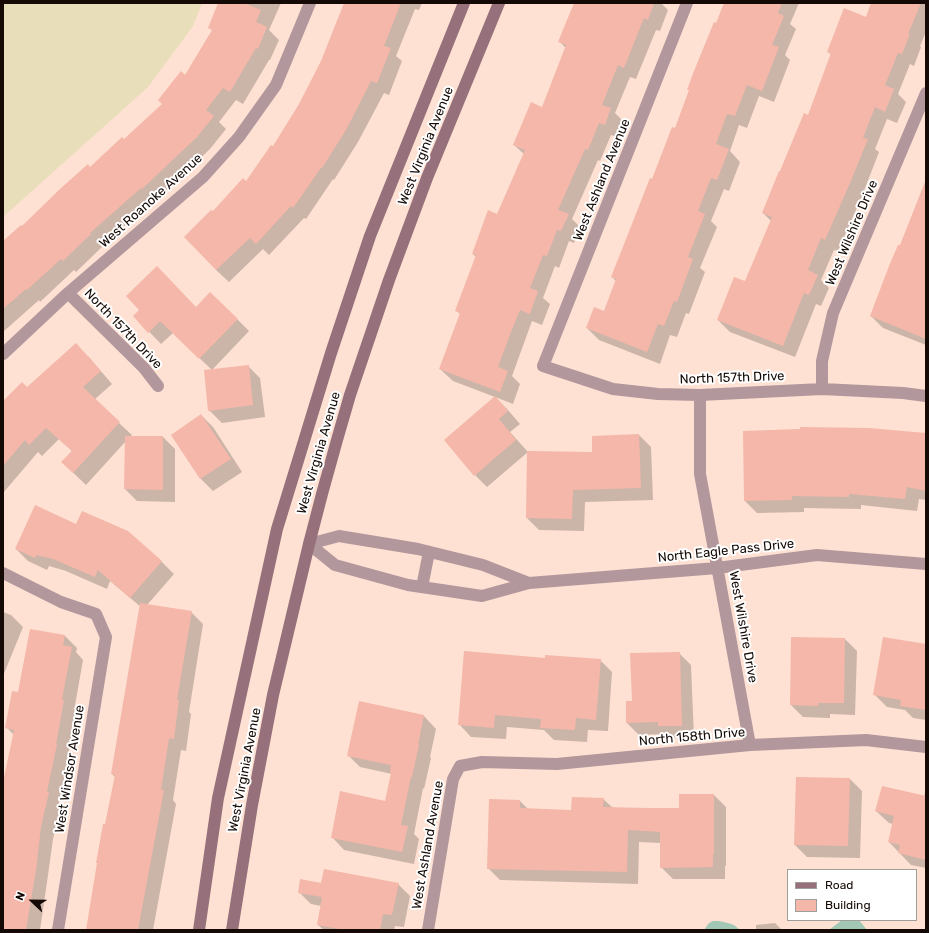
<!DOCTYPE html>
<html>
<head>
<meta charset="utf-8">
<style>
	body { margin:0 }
	#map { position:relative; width:929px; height:933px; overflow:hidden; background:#fee1d2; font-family:Rubik,sans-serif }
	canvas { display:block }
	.frame { position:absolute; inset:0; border:4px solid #140904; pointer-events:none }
	.legend { position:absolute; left:787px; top:869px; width:130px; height:52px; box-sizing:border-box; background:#fff; border:1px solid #a19d9b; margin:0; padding:5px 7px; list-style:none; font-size:12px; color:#140904 }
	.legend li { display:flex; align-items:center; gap:8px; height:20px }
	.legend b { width:20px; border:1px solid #a19d9b }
	.north { position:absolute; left:12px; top:881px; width:40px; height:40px; -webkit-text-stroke:3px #fff; paint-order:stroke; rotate:292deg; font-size:11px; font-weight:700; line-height:16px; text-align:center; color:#140904 }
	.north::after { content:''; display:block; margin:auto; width:14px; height:18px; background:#140904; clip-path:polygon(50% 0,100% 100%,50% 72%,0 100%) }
</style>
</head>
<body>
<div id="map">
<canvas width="929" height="933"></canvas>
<div class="frame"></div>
<ul class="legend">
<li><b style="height:5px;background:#96707a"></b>Road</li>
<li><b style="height:11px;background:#f4b7a9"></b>Building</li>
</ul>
<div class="north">N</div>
</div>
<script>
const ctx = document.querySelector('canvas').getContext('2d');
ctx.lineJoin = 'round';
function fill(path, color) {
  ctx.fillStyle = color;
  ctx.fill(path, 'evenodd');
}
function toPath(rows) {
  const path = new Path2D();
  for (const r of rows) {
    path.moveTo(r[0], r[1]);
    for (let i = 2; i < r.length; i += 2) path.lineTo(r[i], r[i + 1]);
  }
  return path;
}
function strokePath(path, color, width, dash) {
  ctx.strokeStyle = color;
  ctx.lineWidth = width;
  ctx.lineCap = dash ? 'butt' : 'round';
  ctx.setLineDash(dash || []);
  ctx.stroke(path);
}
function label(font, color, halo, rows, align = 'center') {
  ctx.font = font + ' Rubik,sans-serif';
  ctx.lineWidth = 4;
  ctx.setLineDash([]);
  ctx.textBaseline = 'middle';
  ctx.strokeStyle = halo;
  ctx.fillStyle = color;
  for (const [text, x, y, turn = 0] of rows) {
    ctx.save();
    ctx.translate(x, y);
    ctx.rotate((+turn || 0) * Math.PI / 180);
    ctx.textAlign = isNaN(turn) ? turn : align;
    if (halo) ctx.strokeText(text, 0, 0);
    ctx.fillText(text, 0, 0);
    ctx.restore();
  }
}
fill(toPath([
	[842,920,859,920,867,930,829,930],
	[713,921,719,921,728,923,734,925,740,930,704,930,709,923]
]), '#a3c7b5');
fill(toPath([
	[3,3,42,3,48,4,54,3,202,3,193,26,148,87,3,217]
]), '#e8deb9');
fill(toPath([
	[219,3,281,3,269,30,279,40,270,60,269,60,243,104,236,100,219,122,226,129,210,149,155,201,154,200,101,246,102,247,76,272,74,270,40,302,39,300,3,332,3,243,90,168,125,141,163,104,186,77,213,31,209,27],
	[346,3,422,3,419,10,415,9,396,56,402,61,389,95,384,93,358,142,334,180,333,179,306,219,304,218,269,255,263,249,229,282,216,270,213,213,246,182,273,147,300,105,322,62],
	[575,3,661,3,668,10,660,31,656,30,636,79,630,77,615,113,623,121,617,137,611,135,600,161,598,160,572,219,580,227,574,243,569,241,559,268,555,266,543,298,550,304,542,325,532,321,512,376,520,384,513,404,495,397,507,409,520,424,510,432,528,452,487,487,475,475,495,397,453,381,440,369,461,315,456,310,476,257,473,254,498,215,524,154,514,145,543,109,566,48,560,42],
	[725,3,799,3,790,24,796,29,785,55,790,60,774,102,759,96,747,128,739,125,730,151,740,162,729,191,724,189,711,221,717,227,700,268,705,272,689,314,686,313,677,337,670,335,660,364,599,340,587,328,604,312,616,281,612,277,653,180,675,129],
	[872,3,926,3,926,32,920,46,921,47,914,66,910,64,898,94,906,102,897,123,887,119,875,149,879,152,862,196,838,251,834,250,821,280,829,288,821,306,816,304,795,357,730,332,718,320,745,282,771,221,763,213,808,116,832,55,828,52,866,18],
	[926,180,926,345,883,328,871,316,900,247],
	[196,308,237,319,249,331,212,370,173,333,161,344,134,316],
	[88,356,112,384,94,400,132,435,130,437,163,437,175,449,175,502,137,501,125,489,126,441,86,485,62,462,72,451,59,439,42,456,38,452,3,493,3,403,27,388],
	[248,366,260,378,265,417,222,423,209,410],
	[201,415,213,427,242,472,213,491,201,479,172,435],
	[639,435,651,447,653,500,585,502,584,531,539,530,527,518,528,452,593,453],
	[926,436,926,500,919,499,917,511,861,505,861,509,804,508,804,512,757,513,745,501],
	[77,525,127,532,162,562,174,574,147,605,191,612,203,624,189,712,191,714,186,751,181,750,173,800,176,804,153,930,87,930,115,777,112,774,141,607,110,581,107,589,66,571,49,566,47,570,28,561,16,549],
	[3,612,11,615,23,627,3,676],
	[31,630,65,636,77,648,76,652,83,660,74,711,76,713,68,756,69,757,59,803,61,805,53,839,47,882,40,930,3,930,3,782,4,782,14,735,6,727,19,693],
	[792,638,845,639,857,651,855,715,830,714,830,718,803,717,791,705],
	[926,645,926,720,913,718,905,710,887,707,875,695],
	[679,653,691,665,694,738,671,738,667,734,639,735,627,723,633,702],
	[546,659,600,660,612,672,608,731,588,730,587,742,554,740,544,730,507,727,506,739,471,737,459,724],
	[360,702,424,716,436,729,430,757,431,758,424,789,423,788,414,834,419,839,414,864,344,850,332,837,386,802,392,774,360,767,348,755],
	[850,779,862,791,860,858,807,857,795,845],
	[926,787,926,868,911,865,889,842,893,824,889,823,876,811,924,797],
	[714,795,726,807,726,866,725,866,725,879,673,879,661,867,661,843,639,842,638,884,500,880,488,868,520,801,528,809,572,811,603,799,613,808,680,809],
	[322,884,398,884,410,896,404,927,395,926,394,930,324,930,318,925,321,906,311,904,299,892],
	[775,923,782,930,756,930,756,925]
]), '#0003');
fill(toPath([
	[218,3,244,3,261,10,256,22,267,27,258,49,256,48,230,92,223,88,206,110,214,116,197,137,142,189,141,188,90,233,91,234,63,261,61,259,27,290,26,289,3,309,3,241,21,225,22,226,60,189,88,164,90,167,122,137,124,139,162,104,158,100,181,71,185,75,212,30,208,28],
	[344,3,401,3,384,46,391,48,377,83,371,81,346,130,322,168,321,168,293,208,291,206,256,244,250,238,216,270,184,237,211,210,213,211,243,178,246,181,271,145,273,146,299,104,321,61],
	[574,3,654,3,648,20,644,18,624,68,618,65,602,105,611,108,605,125,599,123,588,150,585,149,558,210,569,214,561,231,557,230,547,256,543,255,530,288,538,291,530,314,520,310,511,332,498,367,508,371,500,392,439,369,460,313,455,311,476,255,472,254,488,210,497,214,525,150,513,145,531,102,542,107,566,45,558,42],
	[724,3,782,3,778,13,784,16,772,45,779,47,762,91,747,85,735,116,727,114,716,144,729,149,717,180,711,178,698,211,705,214,688,257,693,259,677,302,674,301,664,326,658,324,647,352,586,328,594,307,604,311,616,279,611,277,628,234,650,178,652,179,672,127,675,128,689,90,687,90,694,71,714,22,716,23],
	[871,3,921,3,908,34,910,34,902,54,898,53,885,85,894,89,885,112,875,107,863,138,868,139,850,183,825,240,821,238,808,270,818,275,809,295,804,293,783,346,717,320,734,277,745,281,772,217,762,213,779,171,780,171,804,113,808,115,831,53,827,52,844,8,866,17],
	[925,182,926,182,926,339,870,316,889,266,898,245,900,245],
	[157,266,196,307,210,292,238,319,199,359,160,321,148,333,133,316,139,310,126,296],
	[76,343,101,371,83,387,120,422,73,473,61,462,72,451,46,428,29,445,25,440,3,466,3,401,22,382,27,387],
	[249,365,253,405,208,411,204,370],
	[495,396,508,411,499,419,516,440,474,476,444,440],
	[201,414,231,459,200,479,171,435],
	[800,427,869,428,926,433,926,491,907,487,905,499,849,494,849,497,792,496,792,500,744,501,743,431,800,429],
	[639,434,641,488,573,490,572,519,526,518,527,451,592,452,592,436],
	[125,436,163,436,163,490,124,489],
	[35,505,76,524,82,511,128,531,162,561,130,598,98,570,95,577,53,559,36,555,35,558,15,549],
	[140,603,192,611,177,700,179,700,174,739,169,738,161,790,164,790,138,930,86,930,97,863,96,863,103,824,105,824,115,775,111,774],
	[30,629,65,635,63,645,72,647,62,699,64,700,56,744,57,744,47,792,49,792,41,827,36,870,26,930,3,930,3,782,14,730,5,728,12,691,18,692],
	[791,637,845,638,844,703,818,703,818,706,790,705],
	[883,637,926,644,926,710,900,706,901,700,873,695],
	[464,651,545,658,545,655,601,659,596,720,576,718,575,730,540,728,541,719,495,715,494,728,458,725],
	[680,652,682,726,658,726,658,722,626,723,626,701,632,701,630,653],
	[359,701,424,715,418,745,419,745,412,777,411,777,401,825,408,826,402,852,331,838,340,791,385,801,391,773,390,772,391,765,347,756],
	[796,777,850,778,848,846,794,845],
	[882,786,926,796,926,860,898,853,900,845,888,842,894,816,875,811],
	[679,794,714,794,714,854,713,854,713,867,660,868,660,832,628,830,627,872,487,869,489,799,520,800,520,808,571,810,572,797,604,798,603,807,649,808,679,808],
	[324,869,399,883,392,915,383,914,380,930,345,930,317,925,322,897,298,893,300,879,321,883]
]), '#f4b7a9');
strokePath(toPath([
	[687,3,543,366,613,389,658,394,700,395,822,389,903,393,926,396],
	[68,293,144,368,158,386],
	[3,354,68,293,203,177,239,137,276,85,310,3],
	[822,389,822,361,833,313,926,93],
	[700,395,700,474,750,745],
	[309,544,335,565,408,585,482,596,529,583,717,568,817,555,926,564],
	[309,544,339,536,418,549,483,565,529,583],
	[3,573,61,602,96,614,106,637,58,930],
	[422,587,429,552],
	[428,930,453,779,460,766,482,762,557,764,750,745,866,740,926,747]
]), '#b2979d', 12);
strokePath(toPath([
	[199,930,218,798,277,529,331,353,370,236,464,3],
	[232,930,252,805,273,695,309,544,322,494,337,440,350,395,389,280,427,178,499,3]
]), '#96707a', 12);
label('13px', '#140904', '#fff', [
	["West Virginia Avenue",426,146,-68],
	["West Ashland Avenue",602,180,-68],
	["West Roanoke Avenue",151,201,-42],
	["West Wilshire Drive",852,233,-67],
	["North 157th Drive",123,329,46],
	["North 157th Drive",732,378,-2],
	["West Virginia Avenue",319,453,-74],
	["North Eagle Pass Drive",726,551,-6],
	["West Wilshire Drive",743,627,80],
	["North 158th Drive",692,737,-5],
	["West Windsor Avenue",70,769,-81],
	["West Virginia Avenue",245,770,-79],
	["West Ashland Avenue",428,845,-80]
]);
</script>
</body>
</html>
